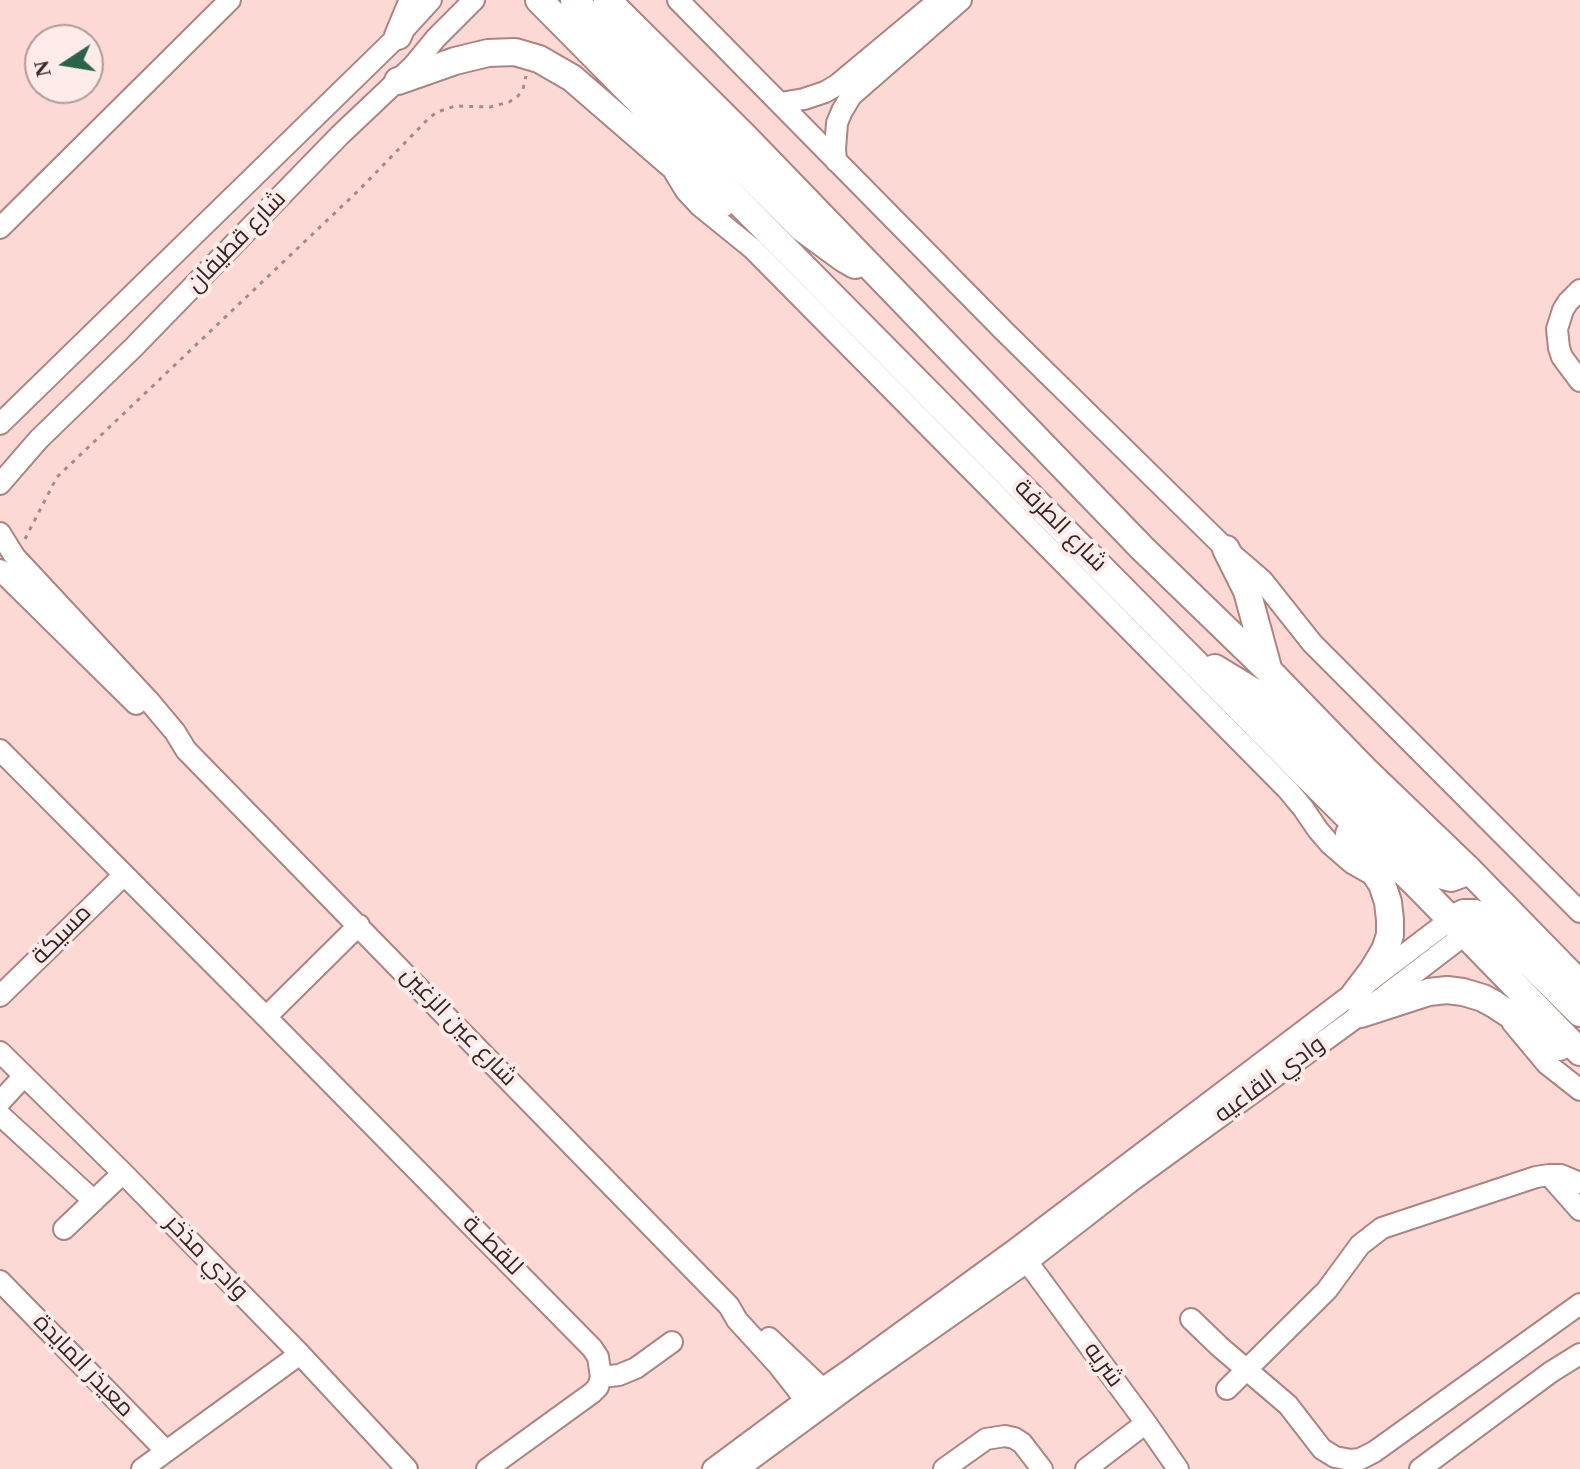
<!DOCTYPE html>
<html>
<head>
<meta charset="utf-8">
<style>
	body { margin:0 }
	#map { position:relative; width:1580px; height:1469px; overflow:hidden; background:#fdd9d6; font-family:"Times New Roman",serif }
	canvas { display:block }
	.north { position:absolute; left:24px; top:24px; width:80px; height:80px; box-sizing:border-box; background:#fdebea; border:2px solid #ae9c9b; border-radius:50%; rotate:258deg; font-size:22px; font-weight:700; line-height:32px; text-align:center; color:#372625 }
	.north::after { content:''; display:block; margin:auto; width:28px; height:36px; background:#2a634b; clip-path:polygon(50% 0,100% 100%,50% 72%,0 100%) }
</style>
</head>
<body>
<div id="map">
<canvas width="1580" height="1469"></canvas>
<div class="north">N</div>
</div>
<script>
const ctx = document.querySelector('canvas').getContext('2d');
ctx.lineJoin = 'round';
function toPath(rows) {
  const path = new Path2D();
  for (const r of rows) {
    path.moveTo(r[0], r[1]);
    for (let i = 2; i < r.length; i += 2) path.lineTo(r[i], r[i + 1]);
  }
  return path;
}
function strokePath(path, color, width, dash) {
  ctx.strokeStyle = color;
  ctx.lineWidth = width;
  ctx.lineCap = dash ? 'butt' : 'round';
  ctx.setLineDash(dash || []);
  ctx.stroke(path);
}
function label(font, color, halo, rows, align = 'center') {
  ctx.font = font + ' "Times New Roman",Cairo,serif';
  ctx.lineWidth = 8;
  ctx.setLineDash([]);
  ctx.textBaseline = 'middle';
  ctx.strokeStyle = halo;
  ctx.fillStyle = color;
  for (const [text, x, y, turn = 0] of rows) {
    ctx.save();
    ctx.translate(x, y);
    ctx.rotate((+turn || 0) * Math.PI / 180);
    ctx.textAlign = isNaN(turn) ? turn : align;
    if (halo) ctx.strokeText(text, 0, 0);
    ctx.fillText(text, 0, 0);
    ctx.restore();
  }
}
const minor = toPath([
	[678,0,1004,331,1226,549,1262,580,1312,643,1580,912],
	[781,103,804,99,825,92,837,85,939,0],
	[836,161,835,149,837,123,842,111,851,96,961,0],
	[675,173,686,191,700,206,753,249,1288,790,1303,808,1318,830,1330,844,1352,863,1375,876],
	[0,228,230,0],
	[1580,290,1568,302,1563,310,1557,329,1559,348,1562,357,1580,381],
	[0,424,398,36,431,0],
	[0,484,39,439,133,348,340,135,413,66,436,38,474,0],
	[0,533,15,557,149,701,175,732,186,750,729,1306,737,1320,779,1366,815,1412],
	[0,570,136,704],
	[0,750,266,1017,592,1348,598,1357,601,1377,598,1387,592,1393,487,1469],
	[0,996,124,875],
	[266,1017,359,925],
	[1512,1022,1547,1064,1580,1090],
	[0,1052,123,1173,300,1354,407,1469],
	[0,1102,24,1076],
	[0,1115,94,1201],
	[1549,1175,1580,1210],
	[64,1229,123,1173],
	[1020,1252,1146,1423,1178,1469],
	[0,1281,166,1451],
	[1191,1319,1220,1347,1288,1405,1322,1449,1335,1457,1351,1460,1360,1459,1374,1452,1580,1304],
	[769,1338,830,1396],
	[601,1377,619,1375,636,1368,672,1342],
	[1227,1389,1327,1290,1360,1245,1382,1228,1536,1177,1549,1175,1561,1175,1580,1183],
	[142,1469,300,1354],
	[713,1469,806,1400,851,1369,1017,1248,1450,920],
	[738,1469,859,1380,1027,1262,1130,1182,1361,1014,1476,926],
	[944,1469,986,1439,1005,1436,1014,1438,1022,1443,1042,1469],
	[1086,1469,1146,1423],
	[1420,1469,1551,1372,1580,1354]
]);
const major = toPath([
	[539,0,1304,773,1419,887,1580,1052],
	[574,0,802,228,843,258,855,265],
	[607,0,745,137,1142,548,1269,671,1364,769,1467,868,1580,984],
	[398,36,413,0],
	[398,81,455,61,488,53,515,52,539,59,572,78,669,162,722,204],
	[1226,549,1247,591,1268,668],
	[1215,668,1256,693,1275,709,1436,872,1443,876,1451,878,1462,874,1467,868],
	[1349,834,1382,884,1388,902,1390,920,1390,935,1385,950,1373,970,1354,995],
	[1450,920,1464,913,1475,913,1481,915,1580,1013],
	[1361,1014,1429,992,1447,990,1463,992,1483,998,1494,1004,1559,1047]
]);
strokePath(minor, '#ac8481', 24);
strokePath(major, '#ac8481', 30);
strokePath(toPath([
	[25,539,57,477,359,190,428,119,437,112,455,106,490,107,509,102,518,96,523,89,526,76]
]), '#a68a88', 3, [4, 6]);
strokePath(minor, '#fff', 20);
strokePath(major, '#fff', 26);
label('24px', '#372625', '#fdebea', [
	["شارع قطيفان",237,242,-46],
	["شارع الطرفة",1060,526,45],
	["مسيكة",62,935,-45],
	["شارع عين الزغين",458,1027,46],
	["وادي القاعيه",1270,1080,-36],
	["للقطــة",492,1246,45],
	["وادي مذخر",206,1258,46],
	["شريه",1103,1365,54],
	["معيذر المايدة",83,1366,46]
]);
</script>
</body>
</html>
